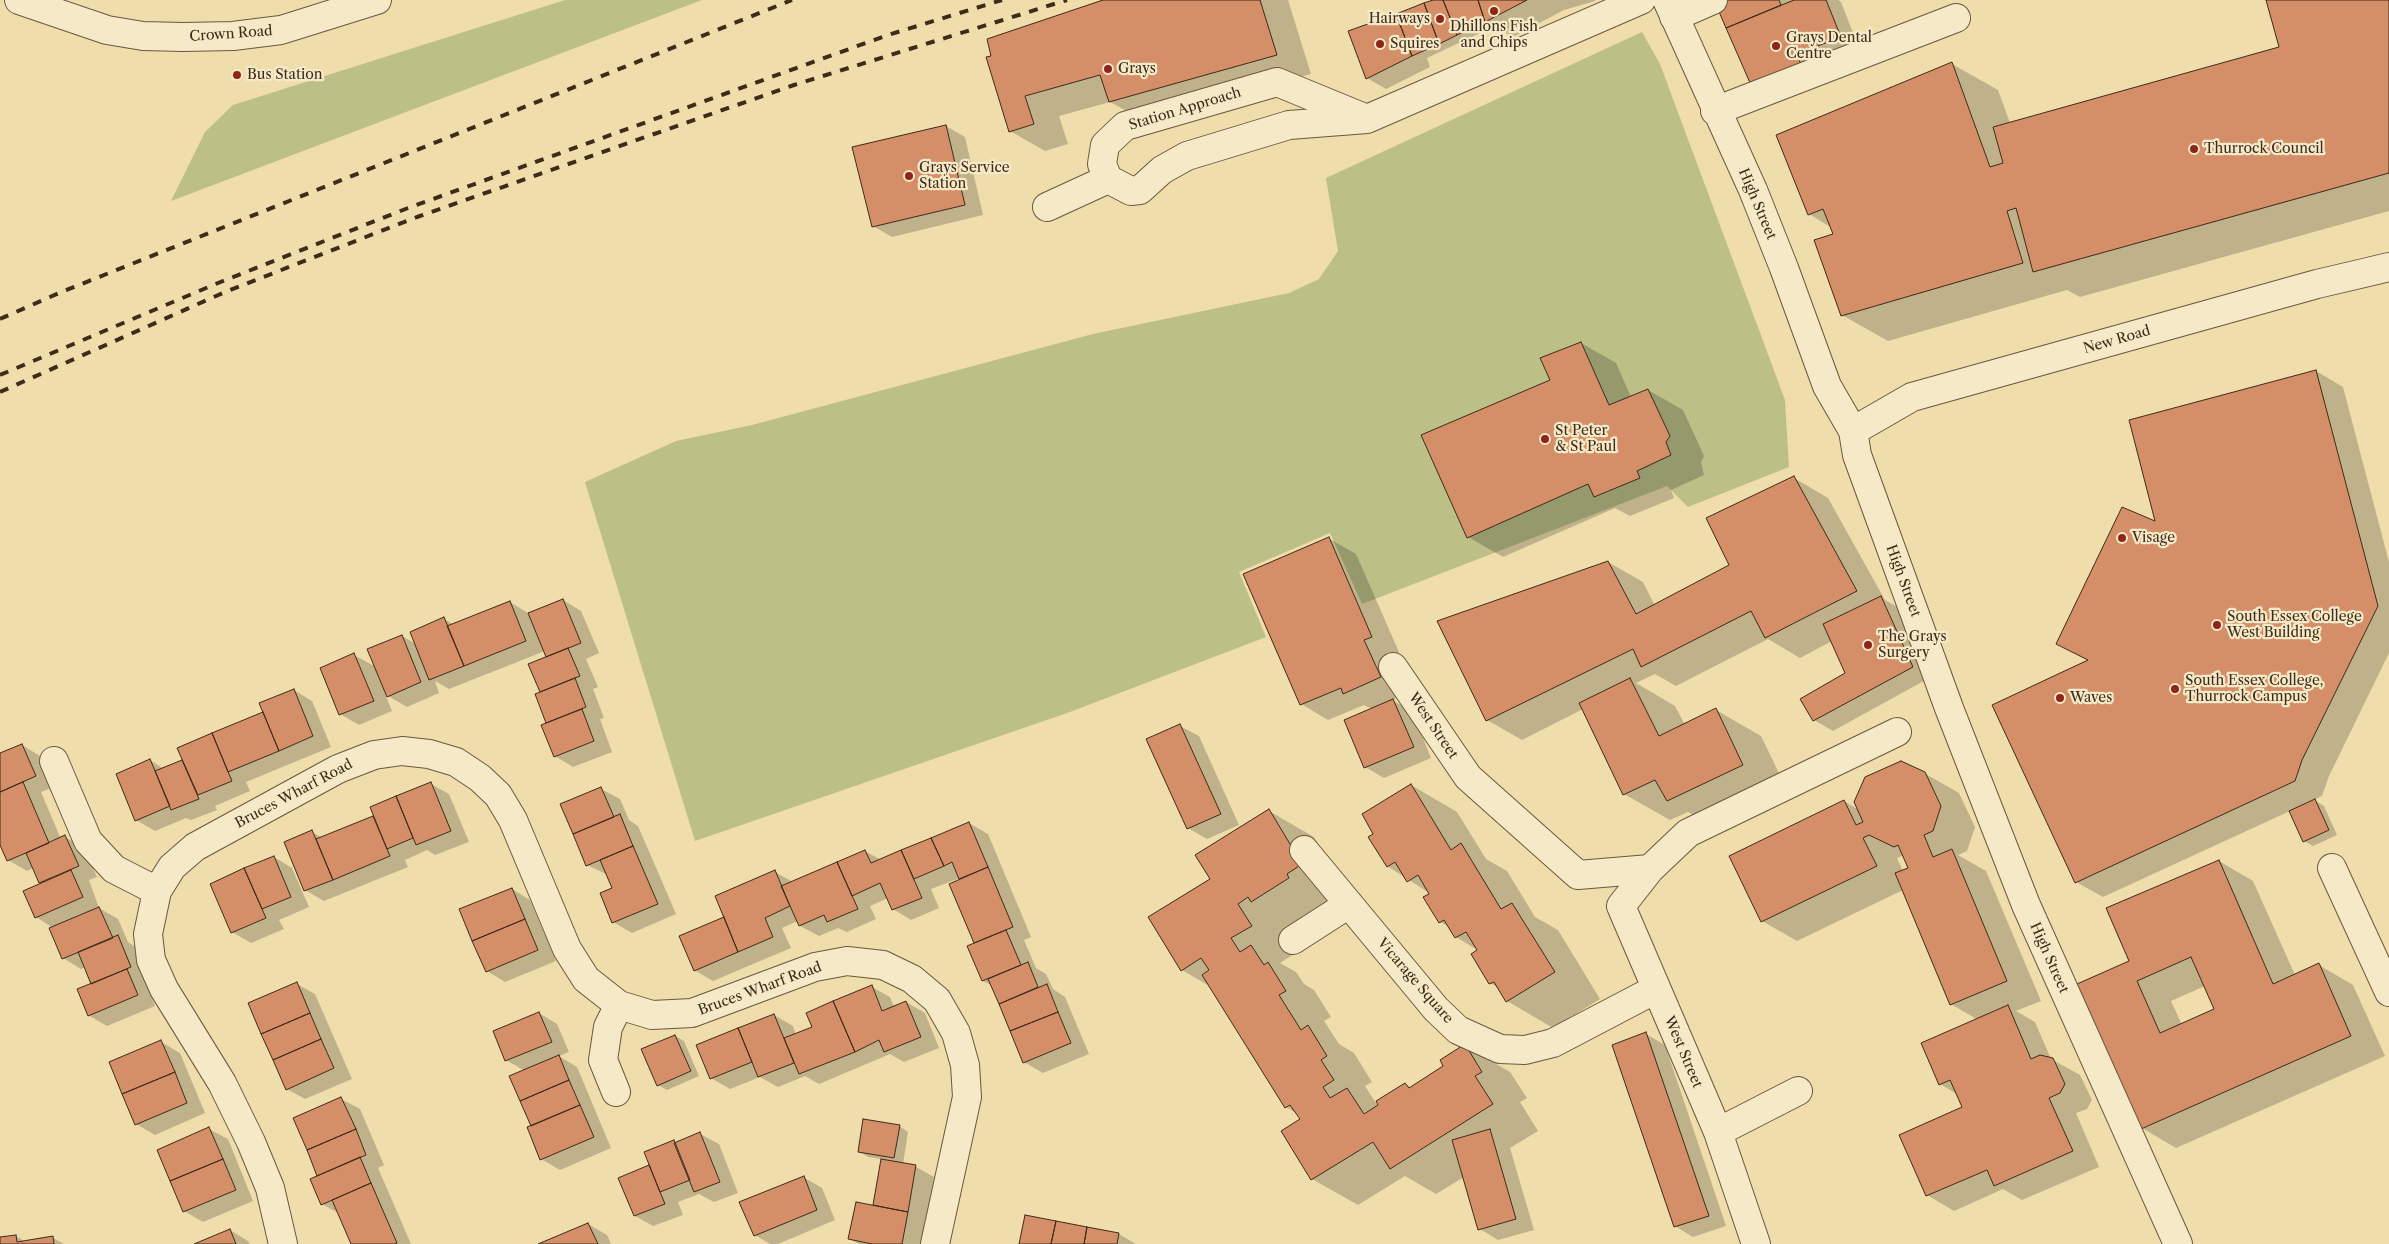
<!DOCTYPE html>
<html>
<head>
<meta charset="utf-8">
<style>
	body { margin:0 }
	canvas { display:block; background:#efddab }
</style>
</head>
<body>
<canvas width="2389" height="1244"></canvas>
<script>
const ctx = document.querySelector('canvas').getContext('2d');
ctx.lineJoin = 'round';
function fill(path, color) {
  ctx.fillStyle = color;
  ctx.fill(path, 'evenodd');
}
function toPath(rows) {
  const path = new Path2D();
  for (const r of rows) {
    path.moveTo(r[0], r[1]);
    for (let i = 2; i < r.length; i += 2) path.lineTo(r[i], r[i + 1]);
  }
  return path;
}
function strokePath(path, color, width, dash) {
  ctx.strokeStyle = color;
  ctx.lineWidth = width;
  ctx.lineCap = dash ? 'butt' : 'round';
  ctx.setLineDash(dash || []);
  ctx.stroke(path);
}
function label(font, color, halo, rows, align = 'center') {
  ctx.font = font + ' "Libre Caslon Text",serif';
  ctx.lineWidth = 4.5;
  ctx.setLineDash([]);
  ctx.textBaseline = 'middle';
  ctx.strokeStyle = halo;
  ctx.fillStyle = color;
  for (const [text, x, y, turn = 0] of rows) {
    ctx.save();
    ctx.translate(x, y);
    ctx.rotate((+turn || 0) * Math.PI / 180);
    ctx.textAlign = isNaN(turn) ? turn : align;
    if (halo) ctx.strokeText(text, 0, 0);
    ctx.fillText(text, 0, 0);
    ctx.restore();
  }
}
fill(toPath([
	[565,0,702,0,171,201,205,132,233,105],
	[1642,32,1660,64,1785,400,1789,467,1688,507,1667,486,1362,604,1330,533,1239,572,1266,637,1070,712,695,841,585,482,676,441,752,425,1093,334,1289,293,1319,279,1338,251,1326,178]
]), '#bcc087');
fill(toPath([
	[1107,0,1288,0,1311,74,1145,121,1110,102,1059,116,1068,144,1045,151,1010,131,992,57],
	[1441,0,1595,0,1595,1,1564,10,1513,37,1495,26,1427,58,1430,67,1386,89,1367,78],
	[1716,0,1838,0,1841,2,1859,48,1752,85],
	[2267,0,2389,0,2389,211,2080,297,2067,290,1888,341,1842,315,1835,235,1832,228,1809,214,1952,64,1998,90,2010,123,2281,48],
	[946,126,965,137,983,215,892,237,873,226],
	[1581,343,1616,363,1631,397,1648,390,1683,410,1704,456,1701,462,1704,475,1671,490,1674,498,1630,516,1615,508,1503,557,1468,537,1551,381],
	[2316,371,2343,387,2389,562,2389,653,2329,776,2322,796,2314,800,2324,806,2337,835,2313,846,2304,841,2290,811,2103,897,2076,882,2089,661,2057,644,2156,523],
	[1794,478,1828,498,1885,600,1899,608,1931,677,1833,731,1814,720,1847,674,1832,641,1800,658,1768,639,1676,686,1655,674,1636,683,1675,706,1685,725,1716,710,1761,736,1788,792,1714,826,1688,812,1670,820,1624,794,1583,709,1522,740,1487,720,1608,562,1643,582,1655,606,1731,565],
	[1328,538,1356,554,1399,652,1391,656,1407,693,1392,700,1412,711,1431,758,1384,778,1365,767,1372,709,1364,705,1328,720,1301,704],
	[563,600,581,611,599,653,586,659,598,687,593,689,604,718,600,719,612,752,573,767,555,756,547,723,536,695,541,693,530,665,548,657,545,651,449,689,435,681,439,693,407,707,385,694,392,711,359,725,340,714,321,668,354,655,376,667,402,636,416,644,444,619,454,625,510,602,528,613],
	[294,690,312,701,331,747,246,782,250,791,215,806,217,810,191,820,186,818,155,831,136,820,150,760,164,769,184,760,265,713],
	[1180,726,1199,736,1239,825,1207,839,1188,828],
	[22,745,40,756,54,787,41,792,61,839,65,837,84,848,97,877,89,880,99,908,118,919,128,942,137,948,145,979,155,1006,107,1026,88,1015,92,985,85,967,81,969,63,958,53,928,36,917,41,884,33,868,27,871,8,860,0,842,0,755],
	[1924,773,1959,793,1975,827,1967,851,1958,855,1986,871,2041,1001,2016,1011,2035,1022,2051,1059,2080,1075,2092,1100,2087,1109,2076,1113,2099,1167,2022,1200,2003,1189,1954,1211,1927,1195,1963,1108,1957,1094,1940,1084,1978,1020,1951,1004,1903,890,1797,941,1762,921,1730,856,1844,801,1859,810],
	[1904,855,1910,868,1903,871,1897,858],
	[431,784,449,794,469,842,435,855,427,850,405,860,408,867,324,901,305,890,312,832,323,838,375,816,372,808],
	[1411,785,1457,812,1486,859,1507,871,1535,917,1558,930,1600,999,1553,1028,1507,1001,1499,988,1490,983,1479,951,1456,937,1451,928,1440,922,1431,894,1387,866,1375,834],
	[601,789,620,799,629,820,638,826,676,914,632,933,613,922,614,889,608,875,587,865],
	[1269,811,1314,837,1347,890,1283,930,1297,952,1280,963,1296,972,1304,984,1314,990,1331,1017,1324,1021,1339,1044,1354,1053,1372,1082,1365,1086,1379,1108,1405,1084,1412,1088,1445,1067,1465,1046,1510,1072,1527,1098,1520,1102,1538,1131,1510,1148,1534,1230,1498,1240,1480,1229,1464,1177,1436,1194,1405,1176,1358,1205,1312,1179,1301,1120,1298,1114,1286,1107,1211,987,1182,970],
	[969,823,988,834,1031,937,1024,940,1036,968,1046,974,1053,989,1065,997,1089,1054,1043,1073,1024,1062,993,986,983,981,976,943,951,884,961,880,960,878,931,889,939,908,911,920,893,909,888,898,870,906,876,919,847,932,838,928,819,936,800,926,798,921,782,928,791,948,713,981,694,970,725,917,775,872,793,882,865,851,881,860],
	[274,857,292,868,309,907,279,920,284,929,251,943,232,932],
	[2219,861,2253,881,2295,975,2319,965,2353,985,2385,1056,2176,1148,2142,1128,2131,961],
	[2205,986,2216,1010,2182,1025,2171,1001],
	[512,889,530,900,556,961,505,982,487,971],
	[297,984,315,994,352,1079,305,1099,287,1089],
	[872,987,890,997,894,1007,906,1002,925,1013,939,1048,904,1062,890,1054,819,1084,805,1076,778,1087,760,1077,730,1089,711,1078,774,1015,793,1026,796,1035,813,1028],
	[539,1013,557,1024,569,1052,559,1056,577,1067,611,1148,560,1170,541,1159,532,1126,525,1071,506,1060],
	[1646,1034,1665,1045,1726,1226,1693,1237,1675,1226],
	[675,1036,684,1041,699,1076,667,1090,658,1085],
	[161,1042,180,1053,205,1113,155,1135,136,1124],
	[341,1099,360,1109,384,1165,378,1168,411,1244,353,1244,340,1214,322,1204,319,1176],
	[899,1126,908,1132,903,1164,916,1167,934,1177,922,1244,859,1244,850,1239,874,1207,882,1159,868,1157,859,1151],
	[209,1129,228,1139,253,1201,203,1222,184,1211],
	[700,1134,719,1144,738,1193,714,1202,699,1194,678,1202,683,1215,653,1226,635,1216,620,1179,651,1165,646,1152],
	[803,1177,822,1188,835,1220,778,1244,770,1244,755,1235],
	[1026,1216,1119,1234,1136,1244,1021,1244],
	[588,1224,607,1235,611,1244,542,1244],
	[230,1230,248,1241,250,1244,197,1244],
	[16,1236,26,1242,53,1238,64,1244,0,1244,0,1238]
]), '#0003');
const building = toPath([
	[1103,0,1260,0,1277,55,1109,102,1100,75,1025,96,1034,124,1009,132,986,57,991,56,987,39,1103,0],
	[1433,0,1443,0,1457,35,1439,44,1424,3,1433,0],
	[1443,0,1478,0,1485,22,1457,35,1443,0],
	[1478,0,1527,0,1485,22,1478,0],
	[1714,0,1779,0,1781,5,1726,28,1714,0],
	[1794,0,1826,0,1841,37,1797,54,1801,65,1751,85,1726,28,1794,0],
	[2266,0,2389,0,2389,173,2033,272,2016,208,2007,211,2023,263,1841,316,1814,240,1833,234,1823,209,1808,215,1776,135,1952,62,1990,167,2003,163,1993,127,2279,47,2266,0],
	[1424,3,1439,44,1412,56,1396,14,1424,3],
	[1396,14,1412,56,1366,79,1348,31,1396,14],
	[946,125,965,205,872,227,852,147,946,125],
	[1581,342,1609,405,1648,389,1670,436,1666,442,1671,455,1637,471,1640,478,1594,497,1588,484,1467,538,1421,435,1550,380,1540,358,1581,342],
	[2316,370,2378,606,2302,760,2295,781,2075,883,1992,705,2088,660,2056,644,2122,507,2155,521,2129,420,2316,370],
	[1794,476,1857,591,1765,638,1751,611,1641,667,1633,649,1486,721,1437,621,1608,561,1636,614,1729,565,1706,518,1794,476],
	[1329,537,1372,637,1364,640,1381,677,1343,694,1341,688,1300,705,1243,574,1329,537],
	[1881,596,1913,667,1813,721,1800,699,1845,673,1823,624,1881,596],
	[563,599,581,643,546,657,528,613,563,599],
	[510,601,526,641,464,666,447,626,510,601],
	[444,617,464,666,429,680,410,632,444,617],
	[402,635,421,682,387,697,367,649,402,635],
	[568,648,580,676,540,692,528,664,568,648],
	[354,653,374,701,339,715,320,668,354,653],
	[575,678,586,707,546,723,535,694,575,678],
	[1630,678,1659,736,1716,708,1743,765,1667,801,1655,780,1623,795,1579,703,1630,678],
	[294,689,313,736,279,751,259,703,294,689],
	[1393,699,1414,747,1364,768,1344,720,1393,699],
	[582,709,594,741,554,757,541,725,582,709],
	[263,712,279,751,228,772,212,733,263,712],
	[1180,724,1221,814,1187,829,1146,739,1180,724],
	[212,733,232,781,198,795,177,748,212,733],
	[22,744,36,776,0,792,0,753,22,744],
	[150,759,170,806,135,821,116,774,150,759],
	[182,760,199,799,171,810,155,771,182,760],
	[1901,761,1925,772,1941,806,1933,831,1924,835,1933,857,1952,849,2007,981,1950,1005,1895,873,1908,868,1898,845,1894,847,1869,835,1863,838,1877,866,1761,922,1729,856,1844,800,1856,825,1863,822,1854,802,1865,777,1901,761],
	[23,782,49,843,7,861,0,845,0,792,23,782],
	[431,782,451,831,416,845,396,796,431,782],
	[1411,784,1451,850,1461,843,1501,909,1512,903,1555,972,1506,1002,1494,982,1489,984,1471,954,1477,950,1466,932,1455,938,1444,920,1439,923,1423,897,1429,894,1418,875,1407,882,1395,862,1387,867,1368,837,1373,834,1362,814,1411,784],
	[601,787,614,817,573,834,560,804,601,787],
	[396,796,413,838,387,849,370,807,396,796],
	[2315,799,2329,830,2303,842,2289,811,2315,799],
	[1269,809,1302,864,1287,874,1289,878,1251,902,1248,897,1238,904,1252,926,1231,938,1240,952,1251,945,1264,965,1268,962,1286,991,1279,995,1301,1030,1308,1025,1327,1056,1321,1060,1334,1080,1323,1087,1330,1098,1347,1088,1364,1114,1378,1105,1376,1101,1405,1083,1409,1088,1443,1066,1440,1060,1465,1044,1482,1072,1475,1076,1493,1104,1390,1169,1373,1142,1311,1180,1281,1131,1300,1119,1290,1105,1285,1108,1202,975,1209,970,1201,958,1181,971,1148,917,1210,879,1195,855,1269,809],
	[620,814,633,846,586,866,573,834,620,814],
	[373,816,390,856,333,880,316,839,373,816],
	[969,822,988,867,959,879,952,862,944,866,931,838,969,822],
	[312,830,333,880,304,891,284,842,312,830],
	[65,835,79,866,39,883,26,853,65,835],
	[931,838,944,866,914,879,901,850,931,838],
	[633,846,658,904,612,923,600,893,612,888,600,860,633,846],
	[865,850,871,863,901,850,922,898,892,910,880,883,852,896,837,862,865,850],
	[274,856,291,897,262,909,244,868,274,856],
	[2219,860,2273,984,2319,963,2351,1036,2141,1129,2077,984,2129,961,2106,908,2219,860],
	[2191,957,2214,1009,2160,1033,2137,981,2191,957],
	[837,862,858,909,827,922,824,915,799,926,781,886,837,862],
	[988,867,1013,927,974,943,949,884,988,867],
	[244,868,266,918,231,933,210,884,244,868],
	[71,870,83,897,35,918,23,891,71,870],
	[775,870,790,906,765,918,773,937,738,952,715,896,775,870],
	[512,888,525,919,472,941,459,909,512,888],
	[99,907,113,938,62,959,49,928,99,907],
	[724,917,738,952,694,971,679,936,724,917],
	[525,919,538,950,486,972,472,941,525,919],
	[1006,930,1021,965,982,981,967,946,1006,930],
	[118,935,131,967,91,984,78,952,118,935],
	[1028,962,1038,987,999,1004,988,979,1028,962],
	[127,969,138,995,88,1016,77,989,127,969],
	[297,982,310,1013,261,1034,248,1003,297,982],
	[1047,984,1058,1012,1010,1031,999,1004,1047,984],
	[872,985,882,1011,906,1001,921,1037,884,1052,879,1040,855,1052,833,1001,872,985],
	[833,1001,855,1052,799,1074,784,1038,812,1027,806,1013,833,1001],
	[2008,1005,2031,1059,2040,1055,2053,1058,2065,1084,2060,1093,2049,1098,2073,1151,1994,1186,1987,1170,1926,1196,1899,1135,1962,1107,1950,1080,1939,1085,1921,1043,2008,1005],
	[539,1012,552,1042,505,1061,493,1031,539,1012],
	[1058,1012,1071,1043,1023,1063,1010,1031,1058,1012],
	[310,1013,321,1039,273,1060,261,1034,310,1013],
	[774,1014,794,1063,758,1077,738,1028,774,1014],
	[738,1028,752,1062,710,1079,696,1045,738,1028],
	[1646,1032,1709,1216,1674,1227,1612,1045,1646,1032],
	[675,1035,691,1071,657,1086,641,1049,675,1035],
	[321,1039,334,1068,286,1090,273,1060,321,1039],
	[161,1040,175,1072,122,1094,109,1062,161,1040],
	[559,1055,569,1080,520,1101,509,1076,559,1055],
	[175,1072,187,1103,135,1125,122,1094,175,1072],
	[569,1080,580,1105,531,1126,520,1101,569,1080],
	[341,1097,356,1129,307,1150,293,1118,341,1097],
	[580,1105,594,1137,540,1160,527,1127,580,1105],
	[863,1119,900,1125,894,1158,858,1152,863,1119],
	[209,1127,223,1159,170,1181,157,1150,209,1127],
	[356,1129,366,1155,317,1176,307,1150,356,1129],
	[1490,1129,1516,1219,1478,1230,1452,1140,1490,1129],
	[700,1132,720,1182,694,1192,674,1143,700,1132],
	[674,1140,690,1180,660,1192,644,1152,674,1140],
	[360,1157,371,1183,321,1205,310,1179,360,1157],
	[223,1159,236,1190,183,1212,170,1181,223,1159],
	[881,1159,916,1165,908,1212,873,1205,881,1159],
	[649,1165,665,1204,634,1216,618,1178,649,1165],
	[804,1176,817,1210,754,1236,739,1202,804,1176],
	[371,1183,397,1243,394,1244,351,1244,332,1200,371,1183],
	[856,1202,908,1212,902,1244,872,1244,848,1239,856,1202],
	[1025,1215,1056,1221,1051,1244,1019,1244,1025,1215],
	[1056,1221,1087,1227,1084,1244,1051,1244,1056,1221],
	[588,1223,598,1244,538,1244,588,1223],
	[1087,1227,1119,1233,1117,1244,1084,1244,1087,1227],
	[230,1229,236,1244,194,1244,230,1229],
	[16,1235,17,1242,53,1236,54,1244,0,1244,0,1237,16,1235]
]);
fill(building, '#d48f68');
strokePath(building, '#3e2b19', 1);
const minor = toPath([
	[19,0,107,30,143,36,183,37,233,36,281,30,377,0],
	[1667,0,1753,190,1784,268,1827,386,1853,431,1857,455,1949,708,2026,905,2178,1244],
	[1674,17,1713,0],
	[1715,111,1956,18],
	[1367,119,1277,82,1125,126,1105,145,1102,164,1108,179,1131,191,1140,190,1162,170,1187,156,1289,125,1367,119,1641,0],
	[1047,207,1108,179],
	[1853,431,1912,397,2317,284,2389,267],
	[1393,667,1468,777,1578,875,1650,869],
	[54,761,88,841,114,869,157,891],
	[1304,850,1436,1009,1458,1030,1500,1049,1525,1050,1553,1043,1656,989],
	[2332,868,2389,992],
	[1293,940,1349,904],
	[616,1092,603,1060,608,1027,619,1005],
	[1718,1132,1798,1091],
	[283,1244,270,1188,251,1142,222,1083,164,989,151,960,148,934,157,891,172,867,195,847,338,769,374,755,402,751,429,754,456,762,480,778,498,795,513,820,567,949,586,979,619,1005,652,1015,692,1013,815,967,847,961,883,965,912,979,937,1000,956,1033,965,1065,967,1097,935,1244],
	[1756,1244,1718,1132,1621,906,1650,869,1688,833,1897,732]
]);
strokePath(minor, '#6a583e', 30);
strokePath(minor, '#f5e9c8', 28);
strokePath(toPath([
	[0,319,59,293,792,0],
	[0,375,218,283,408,208,888,35,1002,0],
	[0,392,225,292,417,217,794,85,1067,0]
]), '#3e2b19', 4, [9, 9]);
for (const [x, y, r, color] of [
	[1494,11,5,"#8f2418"],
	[1440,19,5,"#8f2418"],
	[1380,44,5,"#8f2418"],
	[1776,46,5,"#8f2418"],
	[1108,69,5,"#8f2418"],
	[237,75,5,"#8f2418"],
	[2194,149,5,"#8f2418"],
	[909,176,5,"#8f2418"],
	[1545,439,5,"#8f2418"],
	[2122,538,5,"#8f2418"],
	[2217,625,5,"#8f2418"],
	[1868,645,5,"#8f2418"],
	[2175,689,5,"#8f2418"],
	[2060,698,5,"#8f2418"]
]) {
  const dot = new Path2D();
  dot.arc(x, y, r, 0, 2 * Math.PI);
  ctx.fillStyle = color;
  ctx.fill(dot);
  strokePath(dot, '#f5e9c8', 2);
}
label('14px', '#3e2b19', '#f5e9c8', [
	["Hairways",1430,19,"right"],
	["Dhillons Fish",1494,27,"center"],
	["and Chips",1494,43,"center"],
	["Grays Dental",1786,38],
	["Centre",1786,54],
	["Squires",1390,44],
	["Grays",1118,69],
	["Bus Station",247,75],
	["Thurrock Council",2204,149],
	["Grays Service",919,168],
	["Station",919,184],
	["St Peter",1555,431],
	["& St Paul",1555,447],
	["Visage",2132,538],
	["South Essex College",2227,617],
	["West Building",2227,633],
	["The Grays",1878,637],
	["Surgery",1878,653],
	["South Essex College,",2185,681],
	["Thurrock Campus",2185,697],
	["Waves",2070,698]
], 'left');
label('14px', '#3e2b19', '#f5e9c8', [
	["Crown Road",231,34,-4],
	["Station Approach",1185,109,-17],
	["High Street",1757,204,67],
	["New Road",2117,340,-16],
	["High Street",1903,581,70],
	["West Street",1433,726,56],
	["Bruces Wharf Road",294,794,-28],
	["High Street",2049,958,66],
	["Vicarage Square",1415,981,49],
	["Bruces Wharf Road",760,989,-20],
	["West Street",1683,1052,67]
]);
</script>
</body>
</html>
